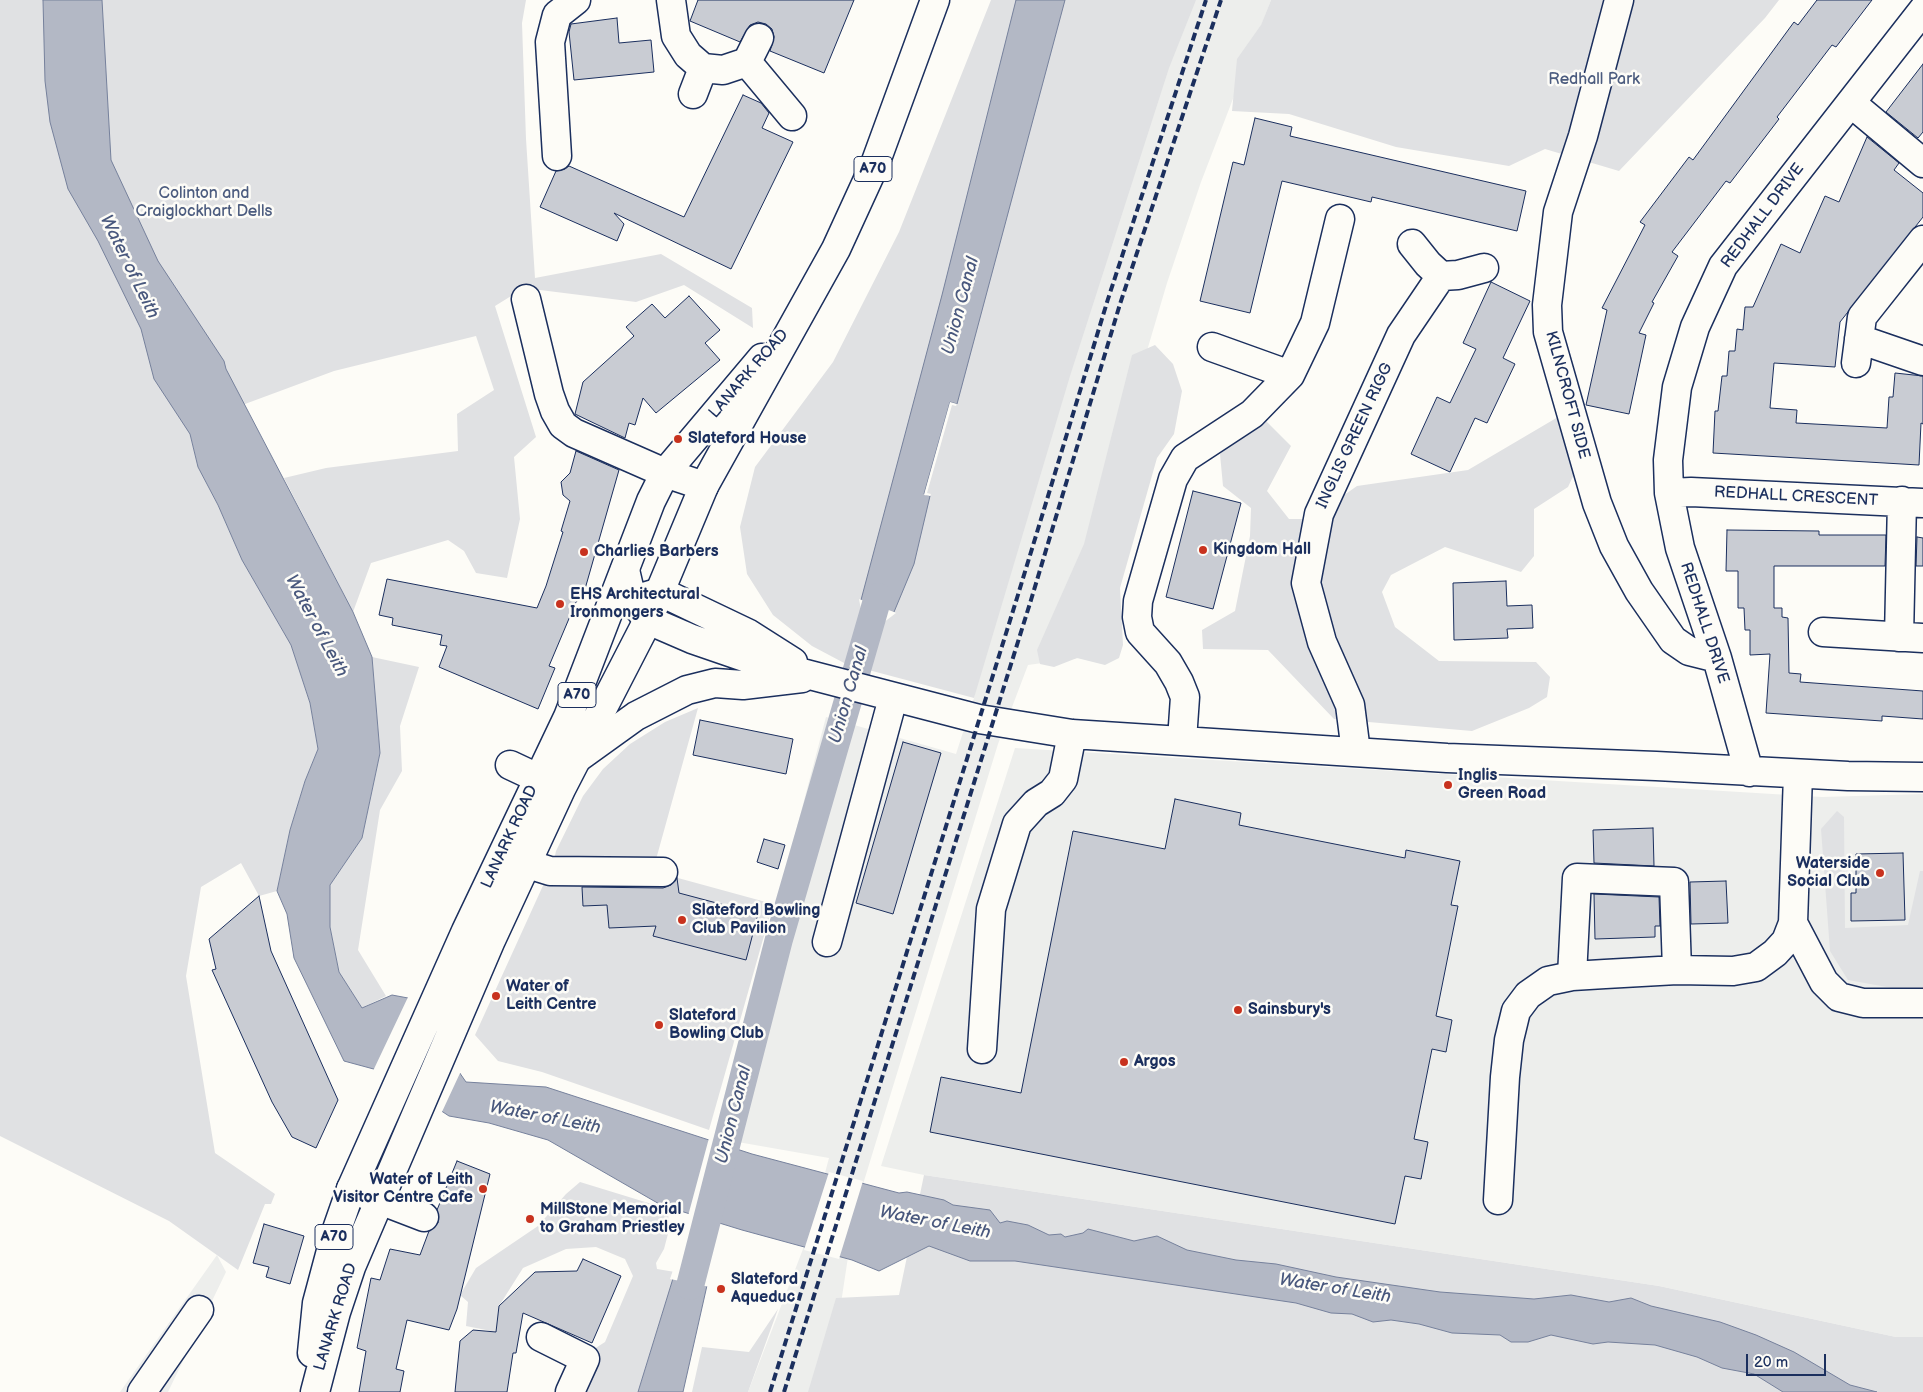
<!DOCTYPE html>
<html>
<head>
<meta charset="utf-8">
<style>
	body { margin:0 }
	#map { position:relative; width:1923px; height:1392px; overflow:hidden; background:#fdfcf7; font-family:"Balsamiq Sans",sans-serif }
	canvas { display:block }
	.scale { position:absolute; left:1746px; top:1354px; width:80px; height:22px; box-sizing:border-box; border:2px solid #1b2f5e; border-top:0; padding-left:6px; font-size:15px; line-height:18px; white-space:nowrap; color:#1b2f5e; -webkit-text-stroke:4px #fdfcf7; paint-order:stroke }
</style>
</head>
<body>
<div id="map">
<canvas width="1923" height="1392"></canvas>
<div class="scale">20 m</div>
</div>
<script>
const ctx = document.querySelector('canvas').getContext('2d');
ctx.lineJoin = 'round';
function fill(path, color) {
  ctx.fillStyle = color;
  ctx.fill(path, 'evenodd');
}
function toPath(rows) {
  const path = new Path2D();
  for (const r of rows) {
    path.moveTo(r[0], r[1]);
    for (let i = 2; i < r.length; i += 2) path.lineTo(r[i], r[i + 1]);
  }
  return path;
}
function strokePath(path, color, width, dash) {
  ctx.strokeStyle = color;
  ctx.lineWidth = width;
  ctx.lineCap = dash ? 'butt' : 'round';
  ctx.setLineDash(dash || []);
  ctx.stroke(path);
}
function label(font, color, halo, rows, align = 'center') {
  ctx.font = font + ' "Balsamiq Sans",sans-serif';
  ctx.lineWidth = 5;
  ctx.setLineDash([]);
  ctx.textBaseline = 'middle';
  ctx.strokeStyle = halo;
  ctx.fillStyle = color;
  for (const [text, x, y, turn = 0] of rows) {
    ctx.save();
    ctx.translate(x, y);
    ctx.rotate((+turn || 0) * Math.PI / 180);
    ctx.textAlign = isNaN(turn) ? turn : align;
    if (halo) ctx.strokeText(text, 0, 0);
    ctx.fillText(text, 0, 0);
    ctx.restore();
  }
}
fill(toPath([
	[1091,0,1271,0,1201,182,1167,283,1136,388,1086,657,1028,665,998,744,864,1181,848,1257,835,1343,820,1392,748,1392,808,1236,829,1158,715,1138,826,717,956,754,974,698],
	[1015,748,1822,797,1923,794,1923,1337,1896,1337,1659,1286,924,1175,881,1166],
	[217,1255,226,1272,168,1392,120,1392]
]), '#edeeec');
fill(toPath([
	[0,0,526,0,522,23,526,139,535,278,661,254,752,308,753,328,684,285,636,302,524,288,495,306,536,437,514,457,520,519,507,578,476,573,464,551,448,540,371,563,353,612,284,478,326,468,458,451,457,414,494,390,476,336,334,371,245,404,190,434,198,467,218,505,242,560,291,645,310,703,318,749,305,781,290,830,277,891,259,896,241,863,201,887,186,976,215,1153,275,1194,271,1204,265,1204,238,1270,169,1221,0,1136],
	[991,0,1196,0,1169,68,1070,376,974,698,846,664,812,646,773,615,747,574,740,527,755,467,833,362,899,232],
	[1271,0,1779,0,1765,18,1619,171,1545,149,1509,166,1396,147,1289,114,1232,111,1237,59,1261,25],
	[1155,345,1173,364,1182,391,1174,434,1157,458,1120,588,1123,645,1119,658,1105,665,1077,658,1054,667,1040,664,1037,650,1084,544,1132,355],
	[1558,417,1576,470,1568,487,1534,509,1534,556,1521,572,1445,547,1391,575,1382,592,1395,627,1439,661,1536,662,1550,677,1547,697,1529,708,1472,731,1334,719,1268,650,1203,649,1202,630,1235,611,1250,536,1251,508,1223,486,1220,454,1263,418,1291,446,1267,491,1289,519,1310,519,1357,486,1468,470],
	[372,657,419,667,400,726,402,771,380,810,358,950,386,996,362,1008,339,972,330,927,330,885,362,838,380,753],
	[698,708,655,863,553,865,556,851,583,796,603,769,630,744,665,722],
	[1837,811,1844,817,1845,928,1908,925,1920,871,1923,871,1923,990,1909,991,1848,980,1830,951,1821,829],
	[678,878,773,904,709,1130,542,1072,498,1061,475,1035,546,879,582,883],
	[924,1175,1659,1286,1896,1337,1923,1337,1923,1392,808,1392,836,1298,899,1295],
	[580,1182,668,1209,669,1230,664,1249,656,1263,657,1269,675,1272,638,1392,575,1392,591,1351,605,1342,633,1276,625,1259,596,1247,566,1249,523,1268,499,1306,496,1332,466,1326,468,1302,460,1295,476,1268,538,1226,566,1194],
	[778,1309,748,1392,692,1392,702,1347,749,1352]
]), '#e0e1e3');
const water = toPath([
	[43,0,102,0,111,160,158,261,224,361,226,369,353,612,372,657,380,753,362,838,330,885,330,927,339,972,362,1008,392,995,408,998,466,1082,546,1087,752,1154,899,1193,907,1192,944,1200,953,1205,990,1210,1000,1223,1007,1221,1028,1225,1049,1235,1061,1234,1065,1237,1083,1233,1088,1229,1134,1241,1157,1236,1187,1250,1236,1260,1276,1264,1336,1277,1440,1292,1534,1299,1571,1295,1609,1302,1631,1298,1651,1306,1720,1322,1756,1335,1794,1352,1850,1385,1877,1392,1783,1392,1754,1374,1722,1368,1697,1357,1655,1345,1608,1342,1593,1344,1551,1335,1528,1342,1511,1342,1500,1335,1452,1333,1419,1324,1391,1320,1373,1322,1352,1314,1331,1313,1296,1303,1015,1261,970,1261,929,1246,879,1271,852,1260,742,1230,661,1205,548,1140,489,1123,449,1116,381,1071,344,1061,294,958,287,914,277,891,290,830,305,781,318,749,310,703,291,645,242,560,218,505,198,467,190,434,154,379,141,329,98,241,68,189,50,122,45,81,43,0],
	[1016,0,1065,0,957,404,950,402,924,494,930,496,914,564,894,612,867,634,861,600,942,295,1016,0],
	[675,1272,708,1281,683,1392,638,1392,675,1272]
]);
fill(water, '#b3b8c5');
strokePath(water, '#76819c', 1);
fill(toPath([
	[950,402,957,404,956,406,952,405,927,493,931,494,930,496,924,495],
	[859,599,894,612,896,613,866,636],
	[409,995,461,1071,441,1114,380,1073,373,1071],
	[709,1138,737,1147,716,1225,688,1216],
	[829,1172,863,1181,839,1259,804,1250],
	[698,1248,708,1267,710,1287,670,1279,673,1270]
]), '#fdfcf7');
strokePath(toPath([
	[690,1286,779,939,878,597]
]), '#b3b8c5', 28);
const building = toPath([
	[698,0,854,0,824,73,770,51,774,37,772,29,766,24,758,22,750,25,740,42,690,21,698,0],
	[1817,0,1872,0,1836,47,1832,45,1777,117,1779,119,1730,183,1726,181,1672,252,1678,256,1652,302,1654,303,1639,333,1646,335,1629,414,1586,405,1607,310,1602,308,1645,225,1640,222,1689,157,1693,160,1794,22,1798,25,1817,0],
	[617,18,619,43,651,40,654,72,574,80,569,32,571,24,617,18],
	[1923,64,1923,132,1918,138,1886,112,1923,64],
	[743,95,761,103,769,113,762,128,793,142,731,269,614,213,624,224,617,241,540,207,556,171,565,169,569,166,684,217,743,95],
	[1255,118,1292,127,1290,136,1526,191,1517,231,1372,197,1371,202,1282,181,1250,313,1200,301,1233,162,1244,165,1255,118],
	[1867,137,1899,163,1894,170,1923,193,1923,217,1840,322,1835,367,1774,363,1770,408,1797,410,1796,423,1887,428,1889,397,1893,397,1895,373,1923,376,1923,424,1921,423,1919,465,1713,453,1715,411,1718,411,1722,376,1727,376,1729,351,1735,351,1737,329,1743,330,1745,307,1753,307,1781,244,1800,253,1825,196,1839,202,1867,137],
	[1491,282,1530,301,1503,358,1515,364,1487,423,1475,418,1450,472,1411,454,1437,397,1450,403,1476,349,1463,343,1491,282],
	[689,296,720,330,705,343,720,360,656,413,643,398,635,425,629,423,625,438,575,414,583,382,634,336,626,327,652,304,665,318,689,296],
	[576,451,619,470,583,596,576,602,549,666,555,668,538,709,439,667,447,646,440,645,442,635,392,625,393,618,379,615,387,579,537,608,546,586,563,532,561,531,570,501,563,495,561,482,570,473,576,451],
	[1193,491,1241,503,1213,609,1166,597,1193,491],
	[1727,530,1819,531,1819,535,1886,535,1885,566,1774,566,1774,608,1782,608,1782,617,1788,618,1789,673,1801,674,1800,682,1923,691,1923,719,1882,716,1882,721,1766,713,1770,654,1750,655,1750,630,1745,630,1744,608,1738,608,1738,571,1726,571,1727,530],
	[1917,537,1923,538,1923,566,1916,566,1917,537],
	[1506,581,1507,606,1532,605,1533,628,1507,629,1508,638,1454,640,1453,583,1506,581],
	[700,720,793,739,786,774,693,755,700,720],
	[903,742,941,753,893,914,856,903,903,742],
	[1175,799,1241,813,1239,825,1405,858,1406,850,1460,861,1451,905,1458,906,1436,1016,1452,1020,1446,1052,1432,1049,1414,1139,1428,1142,1421,1179,1405,1176,1395,1224,930,1132,941,1077,1021,1093,1073,831,1165,849,1175,799],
	[1653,828,1654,866,1594,863,1593,830,1653,828],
	[764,839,785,845,778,869,757,862,764,839],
	[1903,853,1905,920,1851,921,1851,893,1856,893,1856,854,1903,853],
	[677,878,679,893,758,914,746,960,653,936,656,926,609,928,607,905,583,906,582,887,663,888,671,885,677,878],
	[1726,881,1728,923,1691,924,1690,882,1726,881],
	[1594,894,1659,897,1660,926,1655,926,1655,937,1595,939,1594,894],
	[259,896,271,951,338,1100,316,1148,292,1137,272,1102,212,970,216,969,209,939,259,896],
	[457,1161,490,1174,457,1309,449,1330,407,1320,396,1369,404,1371,400,1392,359,1392,366,1351,357,1348,371,1278,380,1280,390,1249,420,1255,429,1231,438,1223,437,1210,457,1161],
	[264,1224,304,1236,290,1284,266,1277,269,1267,253,1263,264,1224],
	[583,1259,621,1276,592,1343,523,1313,516,1353,513,1353,507,1392,455,1392,460,1341,473,1330,496,1332,499,1306,535,1272,577,1271,583,1259]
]);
fill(building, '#c9ccd3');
strokePath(building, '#1b2f5e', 1);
const minor = toPath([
	[671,0,676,36,688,55,703,68,723,70,747,62,759,38],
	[1619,0,1583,136,1558,212,1547,305,1548,332,1597,503,1614,546,1639,591,1673,640,1689,651,1717,658],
	[747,62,792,116],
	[693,94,703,68],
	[1851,103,1923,163],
	[557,156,550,42,557,15,576,0],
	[1412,244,1428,264,1441,276,1458,275,1484,268],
	[526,299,549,394,555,411,563,425,574,433,665,473,704,486],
	[1859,339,1923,361],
	[1212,347,1290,375],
	[1856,363,1862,317,1923,240],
	[1669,493,1691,492,1923,503],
	[625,570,632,600,648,620,692,639,756,661,979,719,1072,734,1447,758,1656,766,1848,776,1923,777],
	[637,599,661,592,749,634,793,662],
	[1823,632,1923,638],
	[1899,637,1902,501],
	[1182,740,1185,697,1179,682,1168,663,1140,632,1137,617,1138,601,1173,479,1185,458,1252,414,1290,375,1315,323,1340,219],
	[1356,752,1350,705,1322,642,1306,583,1319,514,1401,335,1441,276],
	[579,757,636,716,687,690,715,683,743,685,802,678],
	[510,765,559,788],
	[1749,772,1717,658,1680,548,1669,493,1668,460,1677,387,1695,327,1723,266,1923,10],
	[505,857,550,871,663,872],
	[1793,923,1824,982,1839,997,1863,1003,1923,1003],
	[827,942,893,698],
	[1572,976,1577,878,1674,882,1677,970],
	[982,1049,991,909,1017,824,1036,803,1052,793,1063,779,1072,734],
	[351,1189,424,1217],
	[1498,1200,1505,1077,1509,1040,1516,1011,1528,995,1548,981,1572,976,1605,974,1677,970,1733,971,1756,967,1775,953,1786,941,1793,923,1798,774],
	[541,1337,585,1359,570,1392],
	[142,1392,199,1310]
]);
const major = toPath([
	[312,1353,317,1303,336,1232,351,1189,466,931,568,717,651,501,665,473,762,358],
	[315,1392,336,1312,351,1267,491,940,561,789,648,620,704,486,836,249,875,164,935,0]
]);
strokePath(minor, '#1b2f5e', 31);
strokePath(major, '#1b2f5e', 31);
strokePath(minor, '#fdfcf7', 28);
strokePath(major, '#fdfcf7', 28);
strokePath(toPath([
	[770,1392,1017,598,1108,299,1206,0],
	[784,1392,1031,600,1120,304,1221,0]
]), '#1b2f5e', 4, [8, 4]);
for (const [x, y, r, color] of [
	[678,439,5,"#c8321e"],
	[1203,550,5,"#c8321e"],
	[584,552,5,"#c8321e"],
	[560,604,5,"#c8321e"],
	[1448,785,5,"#c8321e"],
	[1880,873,5,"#c8321e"],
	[682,920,5,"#c8321e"],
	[496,996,5,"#c8321e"],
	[1238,1010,5,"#c8321e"],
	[659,1025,5,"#c8321e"],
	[1124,1062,5,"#c8321e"],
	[483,1189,5,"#c8321e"],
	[530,1219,5,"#c8321e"],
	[721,1289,5,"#c8321e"]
]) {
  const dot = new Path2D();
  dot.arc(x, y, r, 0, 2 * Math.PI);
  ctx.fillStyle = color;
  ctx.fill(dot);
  strokePath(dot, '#fdfcf7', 2);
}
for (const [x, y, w] of [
	[873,169,38],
	[577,695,38],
	[334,1237,38]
]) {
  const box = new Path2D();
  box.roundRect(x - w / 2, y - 12.5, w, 25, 4);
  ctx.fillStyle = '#fdfcf7';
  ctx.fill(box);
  strokePath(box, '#1b2f5e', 1);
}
label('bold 15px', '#1b2f5e', null, [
	["A70",873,169],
	["A70",577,695],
	["A70",334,1237]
]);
label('16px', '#4c5c7f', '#fdfcf7', [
	["Redhall Park",1594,80],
	["Colinton and",204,194],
	["Craiglockhart Dells",204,212]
]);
label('16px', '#1b2f5e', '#fdfcf7', [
	["REDHALL DRIVE",1763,216,-53],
	["LANARK ROAD",749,374,-49],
	["KILNCROFT SIDE",1567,395,75],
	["INGLIS GREEN RIGG",1355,436,-65],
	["REDHALL CRESCENT",1796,497,3],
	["REDHALL DRIVE",1704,623,72],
	["LANARK ROAD",510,837,-65],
	["LANARK ROAD",336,1317,-73]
]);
label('bold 16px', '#1b2f5e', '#fdfcf7', [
	["Slateford House",688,439],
	["Kingdom Hall",1213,550],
	["Charlies Barbers",594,552],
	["EHS Architectural",570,595],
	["Ironmongers",570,613],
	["Inglis",1458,776],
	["Green Road",1458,794],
	["Waterside",1870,864,"right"],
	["Social Club",1870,882,"right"],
	["Slateford Bowling",692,911],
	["Club Pavilion",692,929],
	["Water of",506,987],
	["Leith Centre",506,1005],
	["Sainsbury's",1248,1010],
	["Slateford",669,1016],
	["Bowling Club",669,1034],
	["Argos",1134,1062],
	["Water of Leith",473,1180,"right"],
	["Visitor Centre Cafe",473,1198,"right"],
	["MillStone Memorial",540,1210],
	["to Graham Priestley",540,1228],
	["Slateford",731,1280],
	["Aqueduc",731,1298]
], 'left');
label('italic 18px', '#49587d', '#fdfcf7', [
	["Water of Leith",129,267,64],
	["Union Canal",961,306,-75],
	["Water of Leith",316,626,62],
	["Union Canal",849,695,-74],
	["Union Canal",734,1115,-76],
	["Water of Leith",545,1118,11],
	["Water of Leith",935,1223,11],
	["Water of Leith",1335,1289,9]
]);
</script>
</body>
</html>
